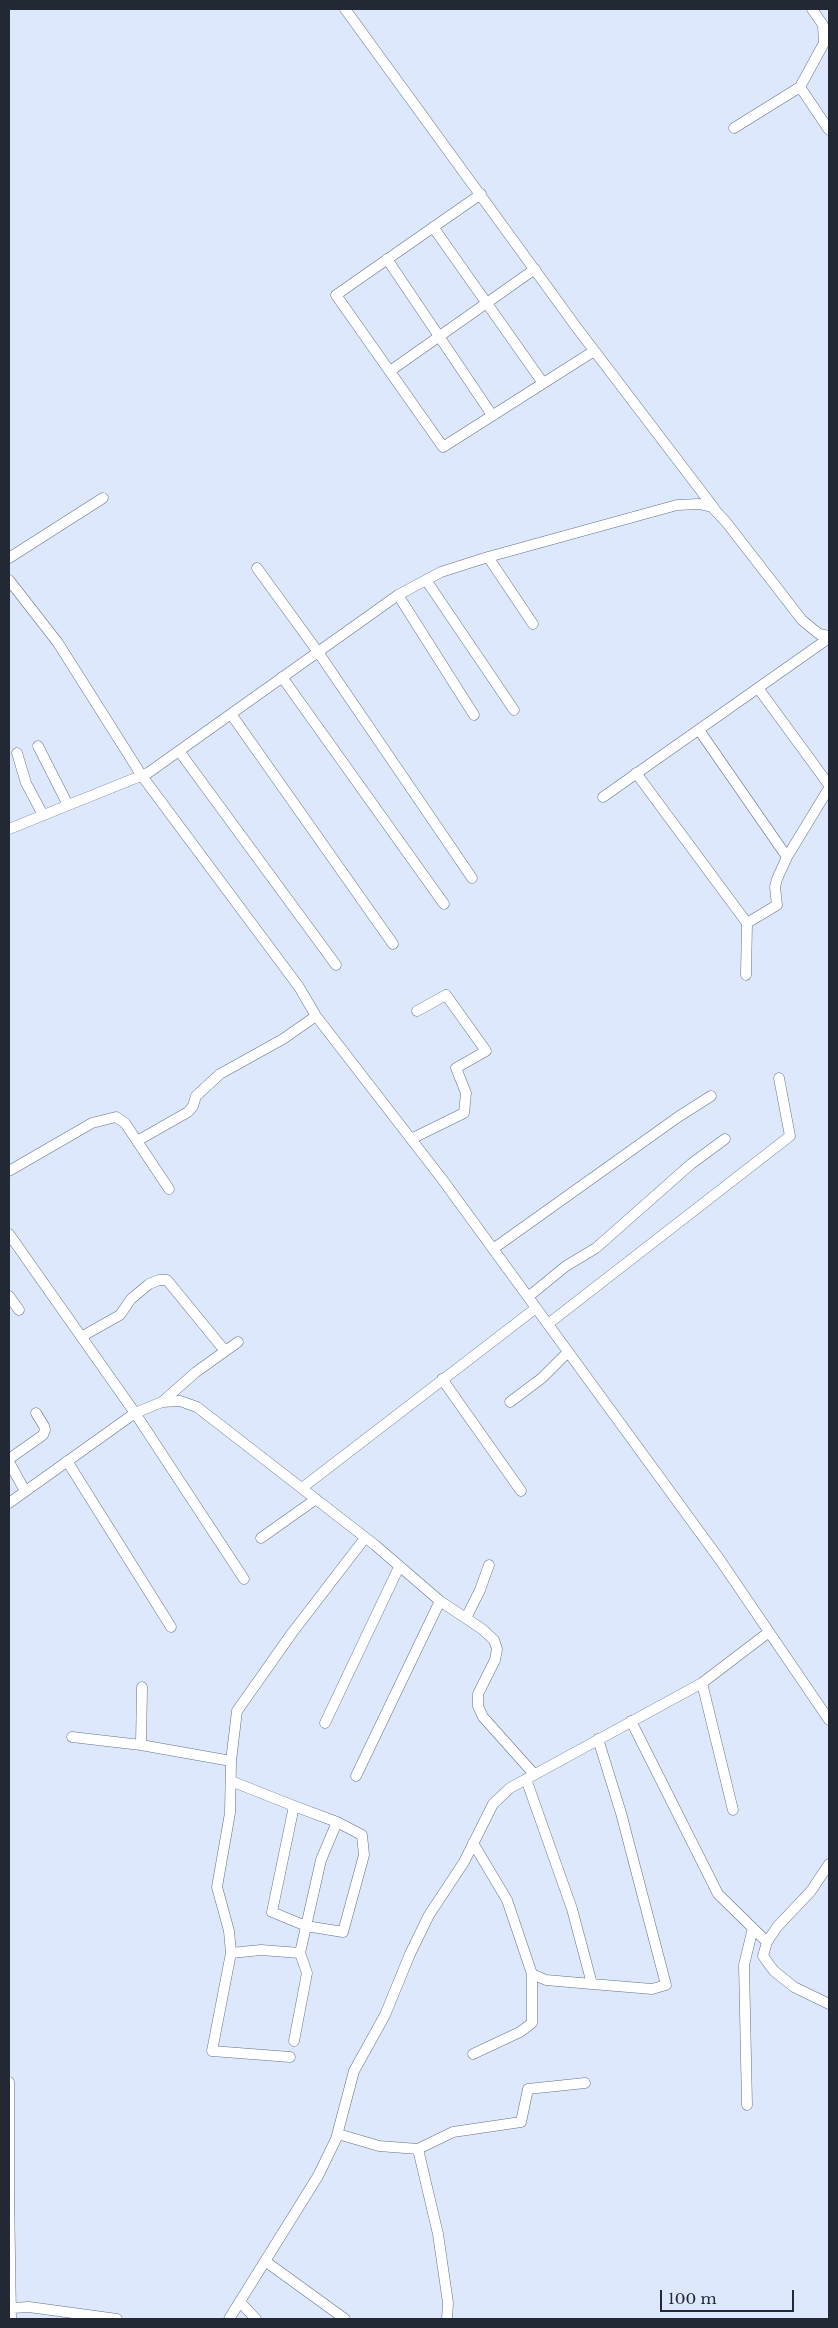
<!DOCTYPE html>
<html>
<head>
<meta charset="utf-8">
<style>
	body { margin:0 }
	#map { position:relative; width:838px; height:2328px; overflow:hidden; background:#dee8fc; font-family:"Libre Baskerville",serif }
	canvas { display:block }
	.frame { position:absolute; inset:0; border:10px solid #222934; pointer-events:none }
	.scale { position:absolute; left:660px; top:2290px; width:134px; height:22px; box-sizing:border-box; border:2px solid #222934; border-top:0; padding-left:6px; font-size:15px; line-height:18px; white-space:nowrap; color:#222934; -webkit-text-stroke:4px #dee8fc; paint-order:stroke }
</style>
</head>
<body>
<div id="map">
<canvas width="838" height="2328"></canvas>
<div class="frame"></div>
<div class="scale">100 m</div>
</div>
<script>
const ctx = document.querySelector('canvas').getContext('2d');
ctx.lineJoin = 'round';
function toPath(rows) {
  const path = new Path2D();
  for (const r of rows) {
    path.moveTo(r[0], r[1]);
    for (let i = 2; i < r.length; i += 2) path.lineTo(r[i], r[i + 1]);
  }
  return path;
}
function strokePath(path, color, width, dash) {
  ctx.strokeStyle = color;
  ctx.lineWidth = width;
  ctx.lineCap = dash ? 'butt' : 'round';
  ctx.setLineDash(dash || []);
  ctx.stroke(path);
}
const minor = toPath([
	[345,9,577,328,714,508],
	[800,87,829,130],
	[734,128,800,87,824,43,823,25,812,9],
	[481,194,336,295,443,447,594,351],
	[433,227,543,383],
	[387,259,492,415],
	[390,371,535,269],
	[488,557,533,624],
	[9,558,103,498],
	[257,568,318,652,472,878],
	[9,580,58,643,142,776,299,987,316,1016,442,1179,720,1560,829,1720],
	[426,580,514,710],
	[398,595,474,715],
	[282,677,444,904],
	[758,688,829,785],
	[231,714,393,944],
	[699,730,787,857],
	[38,746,68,805],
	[179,751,336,965],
	[17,753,26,783,43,815],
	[636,773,747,923,746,975],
	[603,797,829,638],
	[9,829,148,773,398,595,441,572,488,557,677,505,699,504,712,507,726,522,802,620,819,634,829,636],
	[747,923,777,905,775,887,777,879,787,857,829,788],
	[411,1139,464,1113,466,1093,456,1068,486,1051,446,995,417,1011],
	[137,1141,188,1112,193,1106,196,1096,220,1074,283,1039,316,1016],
	[9,1171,92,1123,116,1117,125,1123,169,1189],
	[9,1234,135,1413,244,1579],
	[493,1249,678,1117,711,1096],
	[9,1296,19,1310],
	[528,1297,566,1266,596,1248,691,1164,725,1139],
	[548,1324,790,1136,779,1078],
	[81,1337,120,1315,131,1299,149,1284,159,1280,167,1280,225,1351],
	[442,1379,521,1491],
	[162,1402,196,1372,238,1342],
	[510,1402,542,1378,568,1352],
	[9,1459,43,1435,45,1430,44,1426,36,1413],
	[67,1461,171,1627],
	[9,1462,25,1491],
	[302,1488,536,1308],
	[9,1503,135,1413,162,1402,180,1401,197,1407,375,1545,440,1601,482,1629,494,1640,497,1649,495,1660,478,1694,478,1706,483,1717,534,1774],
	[261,1538,316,1499],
	[466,1618,480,1590,489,1565],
	[702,1683,733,1810],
	[631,1721,718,1894,767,1942],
	[325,1723,399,1567],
	[72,1737,141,1745,231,1761],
	[141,1745,142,1687],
	[356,1776,440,1601],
	[526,1779,572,1909,592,1984,546,1980,532,1974],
	[231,1781,294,1806,337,1822,362,1835,364,1855,343,1932,306,1926,272,1912,294,1806],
	[337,1822,321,1860,300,1953,261,1950,231,1953,229,1931,217,1887,230,1813,231,1761,237,1711,292,1633,365,1538],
	[829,1864,811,1891,777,1927,767,1942,763,1956,774,1971,794,1987,829,2004],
	[231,1953,212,2051,290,2057],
	[592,1984,652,1989,666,1985,621,1813,598,1739],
	[294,2041,307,1973,300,1953],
	[473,2054,520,2032,532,2023,532,1974,507,1900,473,1843],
	[9,2082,9,2193],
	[747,2105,744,1965,753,1928],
	[338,2134,379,2146,418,2149,453,2132,521,2122,528,2089,585,2083],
	[418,2149,438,2234,448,2303,447,2319],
	[9,2193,11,2319],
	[265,2261,345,2319],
	[240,2302,256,2319],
	[12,2308,29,2307,117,2319],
	[229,2319,318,2176,336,2139,354,2071,385,2015,410,1954,429,1915,464,1862,493,1804,510,1788,702,1683,769,1632]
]);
strokePath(minor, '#61708c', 11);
strokePath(minor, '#fff', 10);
</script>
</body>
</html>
